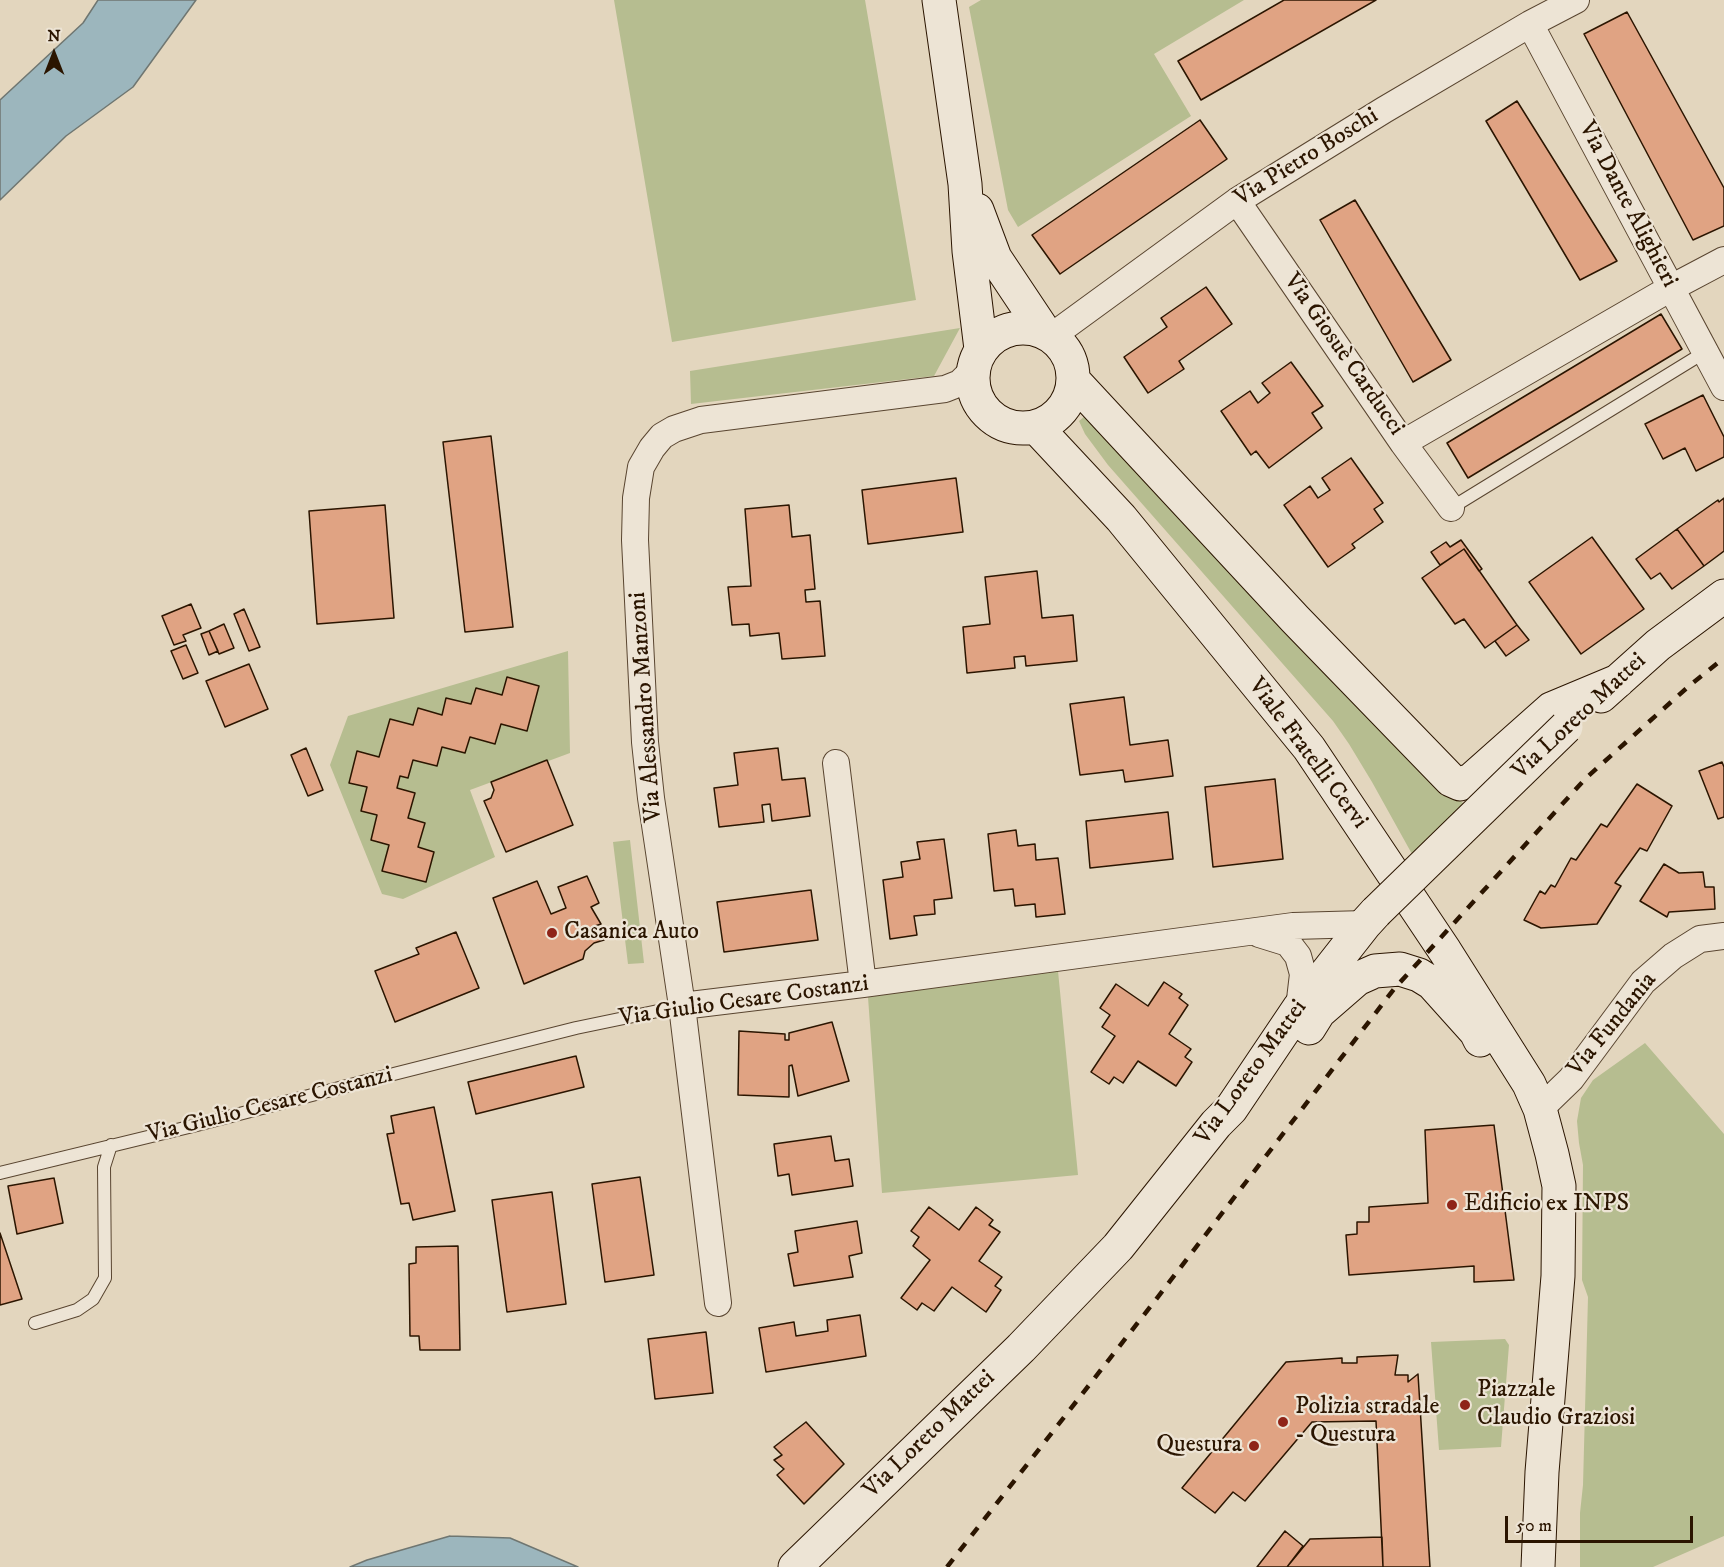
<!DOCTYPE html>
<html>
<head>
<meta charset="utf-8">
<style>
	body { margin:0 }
	#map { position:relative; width:1724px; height:1567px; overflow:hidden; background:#e3d6be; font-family:"IM FELL DW Pica",serif }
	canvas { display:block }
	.north { position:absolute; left:24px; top:24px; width:60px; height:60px; -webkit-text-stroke:4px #ede4d5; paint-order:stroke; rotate:0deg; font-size:16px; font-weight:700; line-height:24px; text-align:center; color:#2b1500 }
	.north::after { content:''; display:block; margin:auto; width:21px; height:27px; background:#2b1500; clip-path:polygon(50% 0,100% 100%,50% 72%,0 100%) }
	.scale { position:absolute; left:1505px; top:1516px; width:188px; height:27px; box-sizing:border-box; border:3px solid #2b1500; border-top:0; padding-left:8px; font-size:18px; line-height:21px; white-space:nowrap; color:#2b1500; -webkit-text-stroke:4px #ede4d5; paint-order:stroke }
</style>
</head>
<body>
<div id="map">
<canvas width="1724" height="1567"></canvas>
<div class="north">N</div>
<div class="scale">50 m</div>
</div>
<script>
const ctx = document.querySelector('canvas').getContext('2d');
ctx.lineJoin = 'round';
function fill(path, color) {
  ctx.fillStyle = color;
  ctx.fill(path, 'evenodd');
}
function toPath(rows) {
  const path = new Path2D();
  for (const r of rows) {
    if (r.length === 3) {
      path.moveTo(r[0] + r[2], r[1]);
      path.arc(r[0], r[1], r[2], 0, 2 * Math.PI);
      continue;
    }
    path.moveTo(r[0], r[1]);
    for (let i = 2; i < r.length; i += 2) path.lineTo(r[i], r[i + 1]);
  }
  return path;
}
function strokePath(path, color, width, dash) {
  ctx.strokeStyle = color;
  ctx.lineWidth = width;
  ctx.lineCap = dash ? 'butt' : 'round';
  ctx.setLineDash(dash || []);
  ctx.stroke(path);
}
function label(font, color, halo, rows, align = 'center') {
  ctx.font = font + ' "IM FELL DW Pica",serif';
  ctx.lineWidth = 4.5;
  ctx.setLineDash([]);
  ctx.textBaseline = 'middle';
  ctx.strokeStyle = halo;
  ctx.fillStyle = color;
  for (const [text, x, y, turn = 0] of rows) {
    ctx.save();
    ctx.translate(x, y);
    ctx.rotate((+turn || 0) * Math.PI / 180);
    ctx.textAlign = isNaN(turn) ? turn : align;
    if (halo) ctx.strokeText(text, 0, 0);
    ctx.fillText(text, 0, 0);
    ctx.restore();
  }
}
fill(toPath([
	[614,0,865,0,916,300,672,342],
	[981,0,1244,0,1154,54,1191,116,1018,227,1008,210,969,7],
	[960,328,934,376,691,404,690,371],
	[1085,416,1419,761,1465,805,1412,854,1372,782,1349,744,1333,721,1108,465,1085,434,1079,421],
	[568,651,570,753,470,790,495,857,403,899,382,894,330,765,348,716],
	[630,840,644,963,628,964,613,842],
	[1058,971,1078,1175,882,1193,868,997],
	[1645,1043,1724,1134,1724,1536,1653,1567,1580,1567,1580,1513,1583,1485,1588,1297,1582,1280,1583,1165,1579,1143,1577,1121,1581,1098,1593,1080],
	[1505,1339,1509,1345,1501,1447,1439,1450,1431,1342]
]), '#b6bd90');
const water = toPath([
	[98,0,196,0,133,87,66,136,0,200,0,100,83,23,98,0],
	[450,1536,510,1538,578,1567,350,1567,367,1560,450,1536]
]);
fill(water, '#9cb6bd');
strokePath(water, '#6f7671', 1.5);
const building = toPath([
	[1284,0,1376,0,1201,100,1178,61,1284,0],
	[1627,12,1724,188,1724,226,1693,240,1584,34,1627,12],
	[1517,101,1617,261,1580,280,1486,121,1517,101],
	[1200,120,1227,159,1060,274,1032,235,1200,120],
	[1355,200,1451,360,1413,382,1320,220,1355,200],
	[1206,287,1232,324,1179,361,1184,369,1148,393,1124,357,1167,327,1161,318,1206,287],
	[1661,314,1682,349,1468,478,1447,443,1661,314],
	[1291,362,1323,406,1312,413,1322,428,1269,468,1256,451,1251,455,1221,411,1250,391,1258,403,1270,393,1262,383,1291,362],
	[1703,395,1724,437,1724,457,1696,471,1685,448,1663,459,1645,424,1703,395],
	[491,436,513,627,465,632,443,442,491,436],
	[1351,458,1383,503,1374,509,1383,522,1352,544,1355,548,1328,567,1284,505,1310,486,1318,498,1330,490,1322,478,1351,458],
	[956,478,963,532,868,544,862,490,956,478],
	[1724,498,1724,551,1704,566,1677,529,1718,500,1719,502,1724,498],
	[385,505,394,618,317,624,309,511,385,505],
	[789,505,792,537,810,535,815,589,805,590,806,602,820,601,825,656,782,659,779,633,750,636,749,624,732,625,728,587,751,586,745,509,789,505],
	[1677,529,1704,566,1672,589,1660,573,1651,579,1636,559,1677,529],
	[1592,537,1644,609,1581,654,1529,582,1592,537],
	[1461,540,1482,569,1479,571,1464,549,1440,565,1431,552,1446,542,1450,547,1461,540],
	[1464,549,1517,625,1485,648,1464,619,1455,624,1422,578,1464,549],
	[1037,571,1042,618,1073,615,1077,661,1026,666,1025,656,1014,657,1015,668,967,673,963,627,990,624,985,577,1037,571],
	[191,604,201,628,183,635,186,641,174,645,162,616,191,604],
	[244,609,260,647,249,651,234,614,244,609],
	[224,624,234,648,219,654,209,631,224,624],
	[1517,625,1529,640,1506,656,1495,641,1517,625],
	[209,631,218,651,209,655,201,634,209,631],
	[186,645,198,673,183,679,171,651,186,645],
	[249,664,268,709,225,727,206,681,249,664],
	[507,677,539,686,527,731,501,724,495,744,470,737,465,753,442,747,437,766,413,760,408,778,400,776,397,788,415,793,408,818,425,823,418,847,434,852,426,882,382,871,389,845,371,840,377,815,361,811,367,787,349,783,357,751,379,757,390,719,413,725,418,708,442,715,446,698,471,704,476,688,502,695,507,677],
	[1124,697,1130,745,1168,740,1173,776,1125,782,1123,770,1080,775,1070,704,1124,697],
	[306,748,323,790,308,796,291,755,306,748],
	[778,748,782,780,805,778,810,816,772,821,770,804,762,805,764,822,719,827,714,788,738,785,734,753,778,748],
	[547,760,573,825,506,852,484,801,491,798,494,790,491,782,547,760],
	[1722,762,1724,767,1724,817,1718,819,1699,771,1722,762],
	[1275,779,1283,859,1213,867,1205,787,1275,779],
	[1637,784,1672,806,1647,851,1640,848,1615,883,1621,886,1597,924,1541,928,1524,920,1540,891,1545,894,1551,885,1555,887,1571,858,1576,860,1601,824,1607,827,1637,784],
	[1168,812,1173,859,1090,868,1086,821,1168,812],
	[1016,830,1018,846,1035,844,1036,860,1058,858,1065,914,1036,917,1035,904,1015,906,1013,889,994,891,988,834,1016,830],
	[944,839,952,898,934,900,935,914,914,916,917,935,890,939,883,880,903,877,901,862,920,859,917,842,944,839],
	[1664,864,1679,873,1703,872,1705,887,1714,887,1715,909,1669,912,1667,917,1640,901,1664,864],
	[587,876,599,903,591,907,601,924,595,926,604,940,594,943,585,951,583,959,524,984,493,898,537,881,551,914,566,908,558,887,587,876],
	[811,890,818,940,724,952,717,902,811,890],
	[456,932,479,988,395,1022,375,971,419,954,416,948,456,932],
	[1164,982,1182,994,1179,998,1188,1005,1169,1034,1191,1049,1185,1057,1192,1062,1176,1086,1138,1061,1123,1083,1114,1077,1109,1084,1091,1072,1115,1036,1102,1027,1110,1015,1100,1008,1116,984,1148,1006,1164,982],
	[832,1022,849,1081,798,1096,792,1065,789,1066,789,1097,738,1095,739,1031,785,1034,785,1040,789,1040,789,1033,832,1022],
	[576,1056,584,1087,476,1114,468,1082,576,1056],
	[434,1107,455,1211,413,1220,409,1203,401,1204,387,1134,394,1133,391,1116,434,1107],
	[1494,1125,1514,1280,1474,1282,1474,1266,1349,1275,1346,1235,1357,1234,1357,1222,1369,1222,1369,1207,1428,1203,1425,1130,1494,1125],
	[831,1136,835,1161,849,1159,853,1186,792,1195,789,1174,778,1176,774,1144,831,1136],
	[640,1177,654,1275,605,1282,592,1184,640,1177],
	[54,1178,63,1223,17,1234,8,1186,54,1178],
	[552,1192,566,1304,507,1312,492,1200,552,1192],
	[929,1207,959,1230,976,1207,993,1220,989,1225,1000,1232,979,1261,1002,1277,995,1286,1001,1290,986,1312,952,1287,934,1311,922,1303,917,1310,901,1298,930,1260,913,1246,919,1237,911,1231,929,1207],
	[857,1221,862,1253,849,1256,853,1277,794,1286,788,1254,798,1252,795,1231,857,1221],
	[0,1233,22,1299,0,1305,0,1233],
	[458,1246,460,1350,420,1350,419,1336,410,1336,409,1264,416,1263,416,1247,458,1246],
	[860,1315,866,1356,766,1372,759,1328,794,1322,796,1336,828,1331,827,1320,860,1315],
	[706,1332,713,1393,655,1399,648,1339,706,1332],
	[1398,1355,1395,1375,1408,1375,1408,1382,1418,1374,1430,1567,1383,1567,1376,1421,1312,1422,1245,1501,1233,1492,1215,1513,1182,1488,1286,1362,1342,1358,1342,1363,1357,1363,1357,1357,1398,1355],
	[806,1422,844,1464,804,1504,777,1475,784,1469,774,1460,782,1455,774,1447,806,1422],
	[1285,1531,1303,1546,1287,1567,1257,1567,1285,1531],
	[1382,1537,1383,1567,1287,1567,1310,1539,1382,1537]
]);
fill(building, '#e0a383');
strokePath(building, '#2b1500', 1.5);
const lane = toPath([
	[1451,508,1705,352],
	[0,1173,197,1125,362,1082,576,1028,682,1006],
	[35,1323,77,1310,93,1299,105,1278,104,1167,111,1145]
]);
const street = toPath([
	[1530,24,1724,387],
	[1237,201,1403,443,1451,508],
	[1052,336,1237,201,1384,110,1530,24,1576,0],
	[1403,443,1671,288,1724,260],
	[836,763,863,984],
	[1259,934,1288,943,1298,956,1303,974,1299,1008],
	[682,1006,863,984,1293,926,1365,924],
	[1540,1109,1571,1079,1643,982,1673,956,1700,939,1724,936],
	[718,1303,682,1006,651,798,645,742,635,540,636,498,641,467,652,448,662,436,674,429,701,420,945,389,960,383,973,370]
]);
const secondary = toPath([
	[939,0,965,184,969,251,981,349],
	[977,210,995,258,1045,333],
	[1023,378,50],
	[1074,381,1295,619,1451,780,1460,784,1471,780,1551,709,1618,681],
	[1036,427,1121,518,1309,748,1445,951,1529,1084,1540,1109,1552,1154,1559,1186,1558,1276,1542,1472,1538,1567],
	[1601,696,1658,645,1724,596],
	[1309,1028,1319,1012,1357,979,1375,971,1400,969,1419,975,1432,983,1476,1032,1480,1040],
	[795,1567,1021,1348,1118,1247,1216,1124,1231,1109,1299,1008,1365,924,1376,912]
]);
strokePath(lane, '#594530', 14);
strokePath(street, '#594530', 28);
strokePath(secondary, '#2b1500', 35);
strokePath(lane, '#ede4d5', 12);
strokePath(street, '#ede4d5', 26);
strokePath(secondary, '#ede4d5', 33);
strokePath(toPath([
	[947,1567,1154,1302,1394,989,1586,778,1689,686,1724,658]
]), '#2b1500', 4.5, [10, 10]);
const secondaryBridge = toPath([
	[1376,912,1566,727]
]);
strokePath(secondaryBridge, '#2b1500', 35, []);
strokePath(secondaryBridge, '#ede4d5', 33);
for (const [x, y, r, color] of [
	[552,933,6,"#8f2418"],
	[1452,1205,6,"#8f2418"],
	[1465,1405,6,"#8f2418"],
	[1283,1422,6,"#8f2418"],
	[1254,1446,6,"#8f2418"]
]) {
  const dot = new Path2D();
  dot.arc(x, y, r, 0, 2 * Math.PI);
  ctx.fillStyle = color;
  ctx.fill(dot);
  strokePath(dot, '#ede4d5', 2);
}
label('24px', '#2b1500', '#ede4d5', [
	["Via Pietro Boschi",1307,158,-32],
	["Via Dante Alighieri",1627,205,62],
	["Via Giosuè Carducci",1343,355,55],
	["Via Alessandro Manzoni",647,707,-94],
	["Via Loreto Mattei",1580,717,-43],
	["Viale Fratelli Cervi",1307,754,53],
	["Via Giulio Cesare Costanzi",744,1002,-8],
	["Via Fundania",1613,1025,-51],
	["Via Loreto Mattei",1252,1073,-54],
	["Via Giulio Cesare Costanzi",270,1106,-14],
	["Via Loreto Mattei",930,1435,-44]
]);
label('24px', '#2b1500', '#ede4d5', [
	["Casanica Auto",564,933],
	["Edificio ex INPS",1464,1205],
	["Piazzale",1477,1391],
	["Claudio Graziosi",1477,1419],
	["Polizia stradale",1295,1408],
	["- Questura",1295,1436],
	["Questura",1242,1446,"right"]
], 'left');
</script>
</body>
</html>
